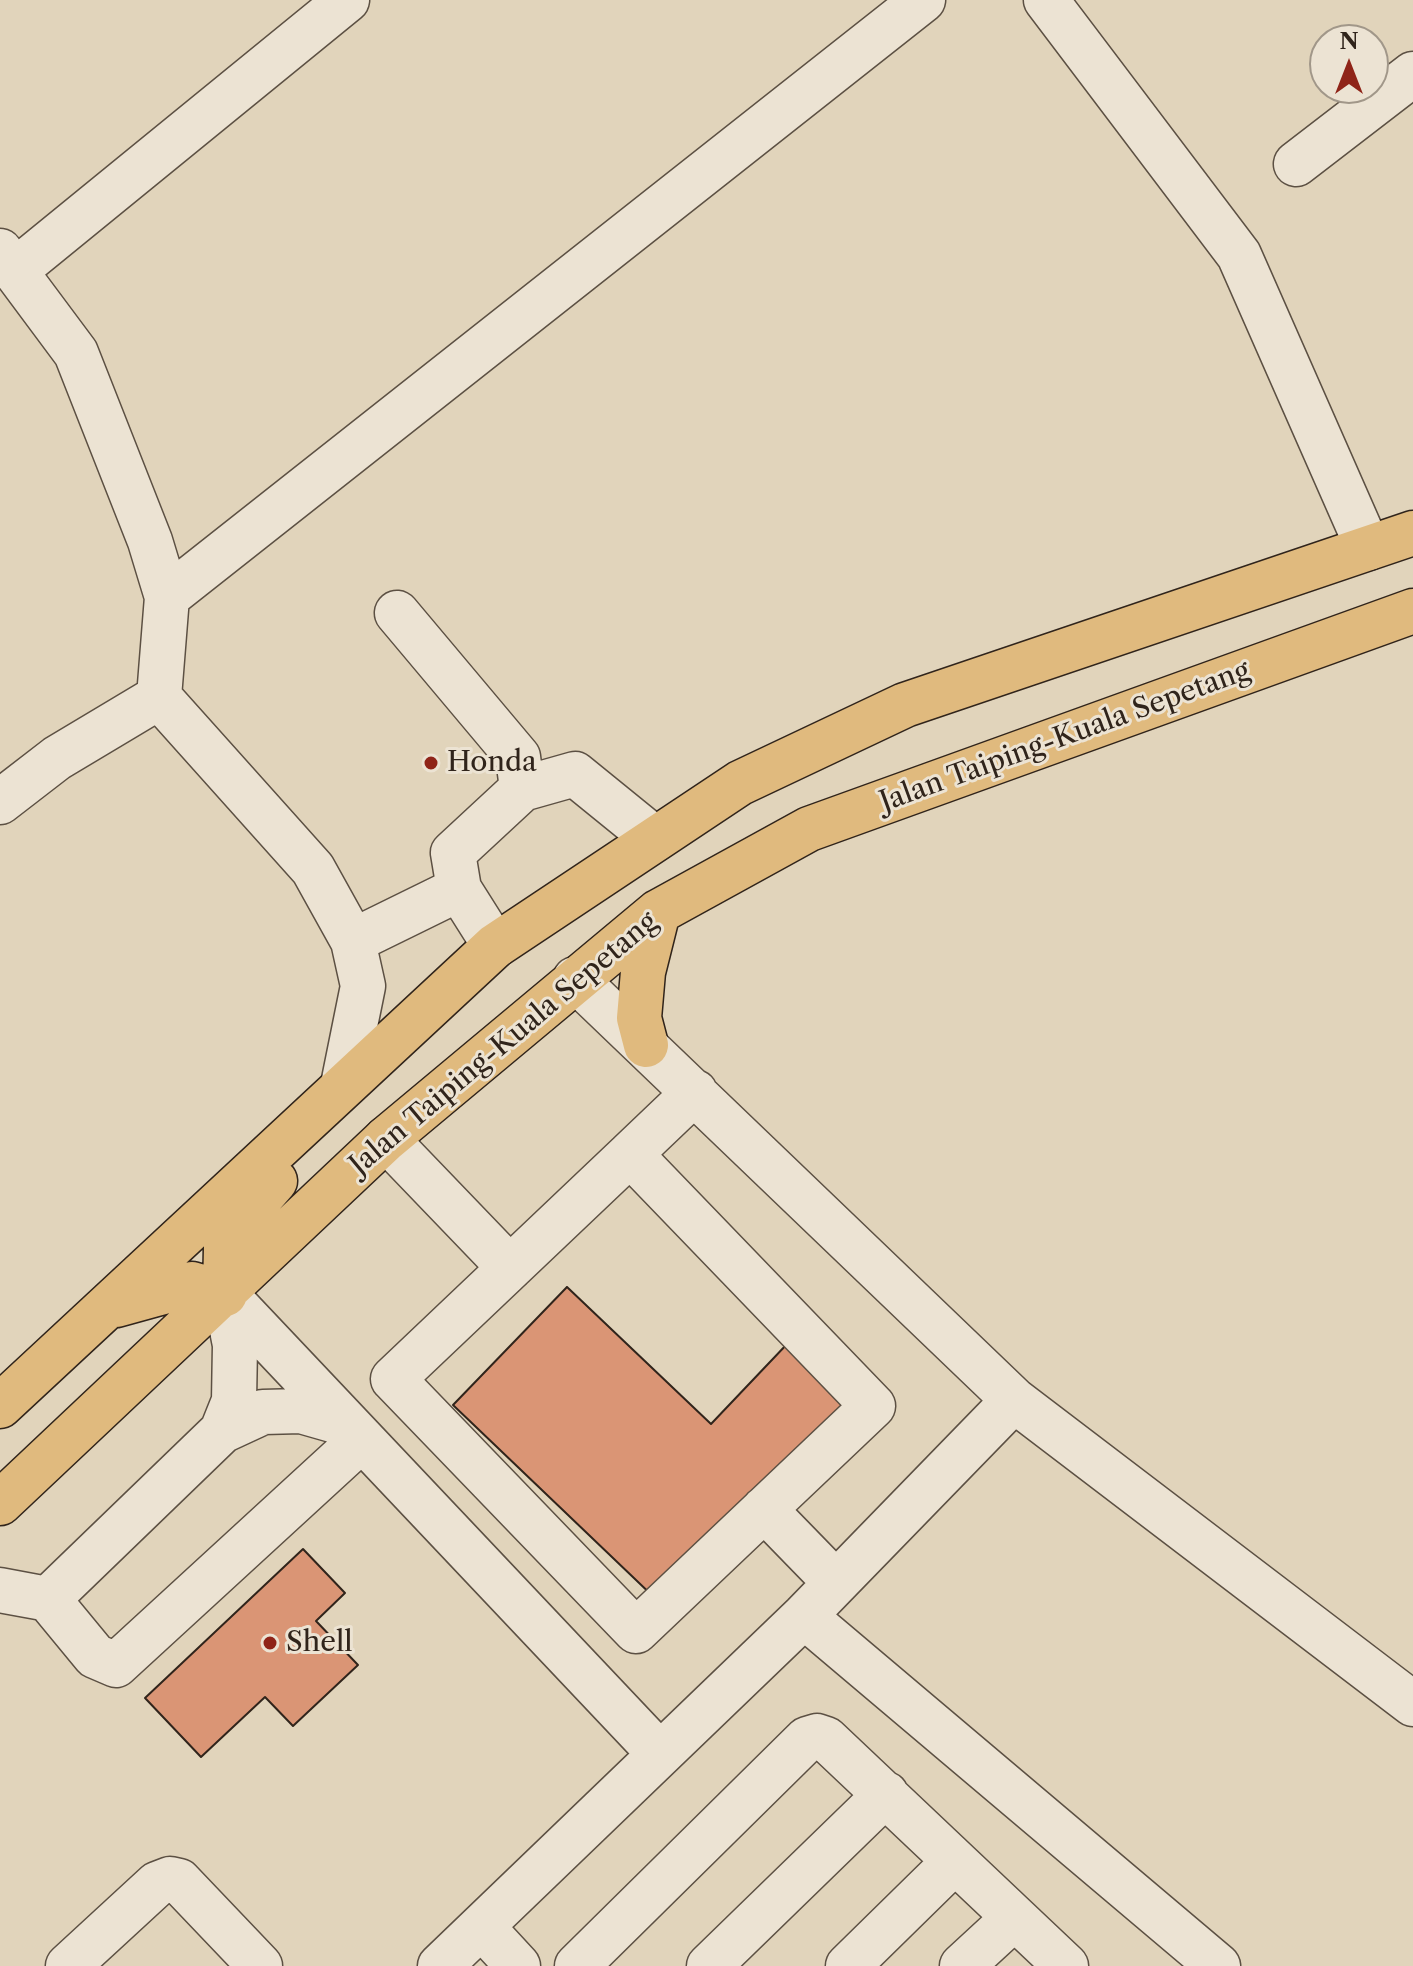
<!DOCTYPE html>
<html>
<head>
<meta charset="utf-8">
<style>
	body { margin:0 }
	#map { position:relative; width:1413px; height:1966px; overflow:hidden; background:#e1d4bb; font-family:"Libre Caslon Text",serif }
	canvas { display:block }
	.north { position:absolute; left:1309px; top:24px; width:80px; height:80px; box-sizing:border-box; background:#ece3d3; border:2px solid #a19789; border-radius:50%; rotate:0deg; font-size:22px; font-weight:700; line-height:32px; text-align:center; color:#30241b }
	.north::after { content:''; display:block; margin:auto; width:28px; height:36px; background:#8f2418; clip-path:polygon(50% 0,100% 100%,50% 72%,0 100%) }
</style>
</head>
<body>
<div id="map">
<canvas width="1413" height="1966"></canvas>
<div class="north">N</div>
</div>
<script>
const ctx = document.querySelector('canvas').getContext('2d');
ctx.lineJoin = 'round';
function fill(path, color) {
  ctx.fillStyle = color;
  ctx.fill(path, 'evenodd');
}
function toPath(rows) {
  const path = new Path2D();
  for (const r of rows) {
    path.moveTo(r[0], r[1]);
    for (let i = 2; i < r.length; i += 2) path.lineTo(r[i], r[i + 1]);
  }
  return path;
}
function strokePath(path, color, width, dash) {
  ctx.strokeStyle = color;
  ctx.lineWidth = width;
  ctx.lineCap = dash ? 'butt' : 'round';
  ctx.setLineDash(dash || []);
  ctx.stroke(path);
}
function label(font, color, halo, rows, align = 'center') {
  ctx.font = font + ' "Libre Caslon Text",serif';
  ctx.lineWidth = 6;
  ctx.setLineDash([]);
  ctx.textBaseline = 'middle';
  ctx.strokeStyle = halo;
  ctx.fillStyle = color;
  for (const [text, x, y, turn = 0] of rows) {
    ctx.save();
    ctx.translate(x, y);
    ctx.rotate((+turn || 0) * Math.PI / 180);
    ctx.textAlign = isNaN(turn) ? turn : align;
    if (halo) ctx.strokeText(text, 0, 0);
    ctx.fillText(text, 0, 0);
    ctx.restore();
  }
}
const building = toPath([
	[567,1287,711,1424,788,1343,851,1404,659,1602,453,1405,567,1287],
	[303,1549,345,1593,316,1621,358,1665,293,1726,265,1697,201,1757,145,1698,303,1549]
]);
fill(building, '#da9575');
strokePath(building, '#30241b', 2);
const minor = toPath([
	[1046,0,1239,255,1368,548],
	[1296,164,1413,74],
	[0,251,76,353,150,541,167,597,159,697,313,869,353,941,363,986,343,1085],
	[16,270,347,0],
	[167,597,923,0],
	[397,613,518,757,522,789,453,853,459,889,495,946],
	[522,789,575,774,655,839],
	[0,802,57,758,159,697],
	[353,941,459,889],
	[575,979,1014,1400,1413,1704],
	[386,1139,510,1268],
	[630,1154,393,1379,636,1631,873,1406,630,1154,695,1092],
	[225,1294,659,1753],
	[222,1431,234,1401,235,1345,225,1294],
	[764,1509,836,1583],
	[0,1590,48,1599,222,1431,263,1412,301,1411,343,1423],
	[48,1599,95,1656,116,1665,360,1441],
	[804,1616,1218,1966],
	[482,1927,518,1966],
	[68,1966,157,1884,170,1879,179,1881,260,1966],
	[440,1966,804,1616,1014,1400],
	[577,1966,807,1739,817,1736,826,1739,1066,1966],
	[709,1966,886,1794],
	[848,1966,955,1861],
	[962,1966,1014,1918]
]);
const major = toPath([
	[646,1045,639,1018,643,972,658,912],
	[225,1294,226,1247,240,1221,275,1181],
	[116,1305,192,1284,225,1294],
	[0,1406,495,946,740,783,905,705,1413,533],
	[0,1503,386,1139,658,912,809,829,1413,611]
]);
strokePath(minor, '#5c5043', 47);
strokePath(major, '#30241b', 47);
strokePath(minor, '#ece3d3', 44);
strokePath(major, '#e0ba7e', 44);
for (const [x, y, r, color] of [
	[431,763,8,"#8f2418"],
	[270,1643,8,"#8f2418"]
]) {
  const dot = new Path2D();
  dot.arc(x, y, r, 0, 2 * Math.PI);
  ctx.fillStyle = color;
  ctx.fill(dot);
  strokePath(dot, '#ece3d3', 3);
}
label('28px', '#30241b', '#ece3d3', [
	["Jalan Taiping-Kuala Sepetang",1065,737,-20],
	["Jalan Taiping-Kuala Sepetang",504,1044,-40]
]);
label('28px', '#30241b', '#ece3d3', [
	["Honda",447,763],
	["Shell",286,1643]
], 'left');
</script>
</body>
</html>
